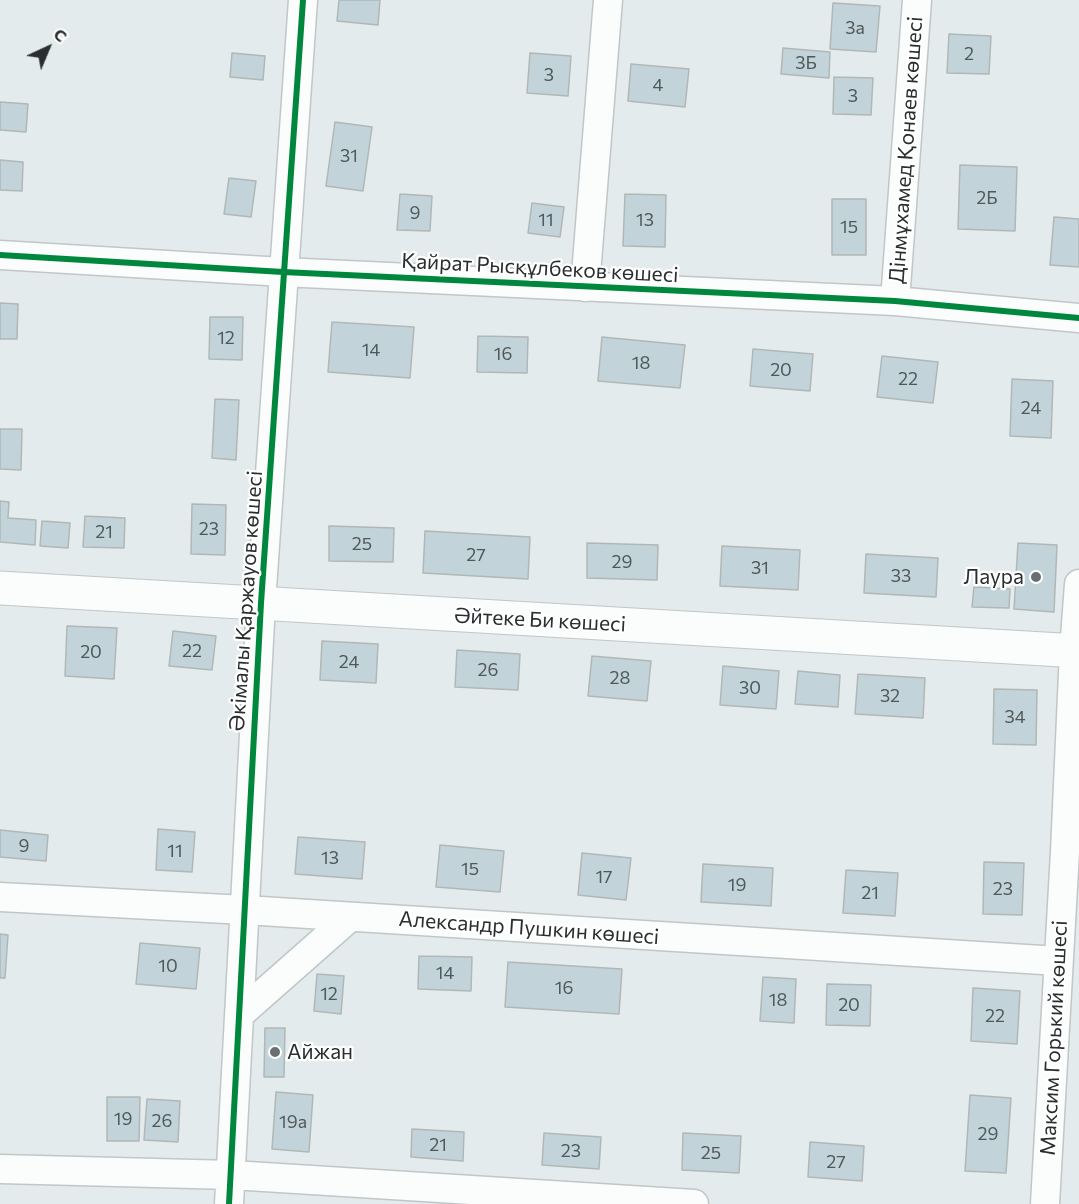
<!DOCTYPE html>
<html>
<head>
<meta charset="utf-8">
<style>
	body { margin:0 }
	#map { position:relative; width:1079px; height:1204px; overflow:hidden; background:#e4ebec; font-family:Commissioner,sans-serif }
	canvas { display:block }
	.north { position:absolute; left:18px; top:18px; width:60px; height:60px; -webkit-text-stroke:4px #fff; paint-order:stroke; rotate:44deg; font-size:16px; font-weight:700; line-height:24px; text-align:center; color:#292e2f }
	.north::after { content:''; display:block; margin:auto; width:21px; height:27px; background:#292e2f; clip-path:polygon(50% 0,100% 100%,50% 72%,0 100%) }
</style>
</head>
<body>
<div id="map">
<canvas width="1079" height="1204"></canvas>
<div class="north">С</div>
</div>
<script>
const ctx = document.querySelector('canvas').getContext('2d');
ctx.lineJoin = 'round';
function fill(path, color) {
  ctx.fillStyle = color;
  ctx.fill(path, 'evenodd');
}
function toPath(rows) {
  const path = new Path2D();
  for (const r of rows) {
    path.moveTo(r[0], r[1]);
    for (let i = 2; i < r.length; i += 2) path.lineTo(r[i], r[i + 1]);
  }
  return path;
}
function strokePath(path, color, width, dash) {
  ctx.strokeStyle = color;
  ctx.lineWidth = width;
  ctx.lineCap = dash ? 'butt' : 'round';
  ctx.setLineDash(dash || []);
  ctx.stroke(path);
}
function label(font, color, halo, rows, align = 'center') {
  ctx.font = font + ' Commissioner,sans-serif';
  ctx.lineWidth = 4.5;
  ctx.setLineDash([]);
  ctx.textBaseline = 'middle';
  ctx.strokeStyle = halo;
  ctx.fillStyle = color;
  for (const [text, x, y, turn = 0] of rows) {
    ctx.save();
    ctx.translate(x, y);
    ctx.rotate((+turn || 0) * Math.PI / 180);
    ctx.textAlign = isNaN(turn) ? turn : align;
    if (halo) ctx.strokeText(text, 0, 0);
    ctx.fillText(text, 0, 0);
    ctx.restore();
  }
}
const building = toPath([
	[339,0,380,0,378,25,337,21,339,0],
	[833,3,880,6,876,52,830,49,833,3],
	[949,34,991,36,989,74,947,73,949,34],
	[783,48,830,52,829,78,781,74,783,48],
	[232,53,265,56,263,80,230,77,232,53],
	[530,53,571,56,568,96,527,93,530,53],
	[631,64,689,69,685,107,628,101,631,64],
	[834,77,873,78,871,115,833,114,834,77],
	[0,102,28,104,26,132,0,130,0,102],
	[335,122,372,127,363,191,326,186,335,122],
	[0,160,23,162,22,191,0,190,0,160],
	[960,165,1017,167,1015,231,958,229,960,165],
	[229,178,256,181,251,217,224,214,229,178],
	[400,194,432,196,430,231,397,230,400,194],
	[625,194,666,195,665,247,623,246,625,194],
	[832,199,866,199,866,255,832,255,832,199],
	[532,203,564,207,560,237,528,233,532,203],
	[1054,217,1079,219,1079,267,1050,265,1054,217],
	[0,303,18,304,17,339,0,339,0,303],
	[210,317,243,317,242,360,209,359,210,317],
	[332,322,414,327,410,378,328,372,332,322],
	[478,336,528,337,527,373,477,372,478,336],
	[602,337,685,345,680,388,598,381,602,337],
	[753,349,813,354,810,391,750,386,753,349],
	[882,356,938,362,933,403,877,397,882,356],
	[1012,379,1053,381,1051,438,1010,436,1012,379],
	[215,399,239,400,236,460,212,458,215,399],
	[0,429,22,429,21,470,0,469,0,429],
	[0,501,9,502,8,518,36,520,35,545,0,542,0,501],
	[192,504,226,505,225,555,191,554,192,504],
	[85,516,125,518,124,548,83,547,85,516],
	[42,521,70,523,68,548,40,546,42,521],
	[329,526,394,528,393,562,329,561,329,526],
	[425,531,530,537,528,579,423,573,425,531],
	[587,543,658,545,657,580,587,578,587,543],
	[1018,543,1057,545,1054,612,1014,609,1018,543],
	[722,546,800,550,798,590,720,586,722,546],
	[866,554,938,558,936,597,864,593,866,554],
	[974,587,1010,589,1009,608,972,607,974,587],
	[67,626,117,628,114,679,65,676,67,626],
	[173,631,216,636,212,670,169,666,173,631],
	[322,641,378,644,376,683,320,680,322,641],
	[457,650,520,654,518,690,455,687,457,650],
	[592,656,651,661,647,701,588,696,592,656],
	[723,666,779,671,776,709,720,705,723,666],
	[798,671,840,675,838,707,795,704,798,671],
	[858,674,925,678,923,718,855,714,858,674],
	[994,689,1037,690,1036,745,993,744,994,689],
	[158,829,195,832,192,872,156,870,158,829],
	[0,830,48,835,46,861,0,857,0,830],
	[298,837,365,842,362,879,295,874,298,837],
	[440,845,504,851,500,892,436,887,440,845],
	[582,853,631,858,626,900,578,895,582,853],
	[984,862,1024,863,1022,915,983,914,984,862],
	[703,864,773,868,771,906,701,902,703,864],
	[846,870,898,873,895,916,843,913,846,870],
	[0,934,8,935,5,978,0,978,0,934],
	[140,943,200,948,196,989,136,984,140,943],
	[419,956,472,957,471,991,418,989,419,956],
	[508,962,622,969,619,1014,505,1007,508,962],
	[317,974,344,976,341,1014,314,1011,317,974],
	[763,977,796,979,794,1023,760,1021,763,977],
	[827,984,871,985,870,1026,826,1025,827,984],
	[973,988,1020,991,1017,1044,971,1041,973,988],
	[265,1028,285,1028,284,1077,264,1077,265,1028],
	[276,1092,313,1095,309,1152,272,1149,276,1092],
	[970,1095,1011,1098,1006,1173,965,1171,970,1095],
	[107,1097,140,1097,139,1141,107,1141,107,1097],
	[147,1099,180,1101,178,1142,144,1140,147,1099],
	[412,1129,464,1132,463,1161,411,1157,412,1129],
	[544,1133,601,1137,599,1169,542,1165,544,1133],
	[683,1133,741,1136,739,1173,682,1170,683,1133],
	[810,1142,864,1146,862,1181,808,1177,810,1142]
]);
fill(building, '#c2d4d9');
strokePath(building, '#b1b7b7', 1.5);
const minor = toPath([
	[0,255,283,272,895,301,1079,318],
	[585,287,608,0],
	[895,301,917,0],
	[0,897,245,910,1058,961],
	[240,1014,350,917],
	[0,1169,232,1175,694,1204],
	[229,1204,261,603,303,0],
	[1045,1204,1065,852,1074,651,1079,584]
]);
const major = toPath([
	[0,588,1079,651]
]);
strokePath(minor, '#c1c6c7', 31);
strokePath(major, '#c1c6c7', 35);
strokePath(minor, '#fbfcfc', 28);
strokePath(major, '#fbfcfc', 33);
strokePath(toPath([
	[0,255,283,272,895,301,1079,318],
	[229,1204,261,603,303,0]
]), '#00873e', 6);
for (const [x, y, r, color] of [
	[1036,577,6,"#6a7071"],
	[275,1052,6,"#6a7071"]
]) {
  const dot = new Path2D();
  dot.arc(x, y, r, 0, 2 * Math.PI);
  ctx.fillStyle = color;
  ctx.fill(dot);
  strokePath(dot, '#fff', 2);
}
label('18px', '#4f585a', null, [
	["3а",855,28],
	["2",969,54],
	["3Б",806,63],
	["3",549,75],
	["4",658,85],
	["3",853,96],
	["31",349,156],
	["2Б",987,198],
	["9",415,213],
	["11",546,220],
	["13",645,220],
	["15",849,227],
	["12",226,338],
	["14",371,350],
	["16",503,354],
	["18",641,363],
	["20",781,370],
	["22",908,379],
	["24",1031,408],
	["23",209,529],
	["21",104,532],
	["25",362,544],
	["27",476,555],
	["29",622,562],
	["31",760,568],
	["33",901,576],
	["22",192,651],
	["20",91,652],
	["24",349,662],
	["26",488,670],
	["28",620,678],
	["30",750,688],
	["32",890,696],
	["34",1015,717],
	["9",24,846],
	["11",175,851],
	["13",330,858],
	["15",470,869],
	["17",604,877],
	["19",737,885],
	["23",1003,889],
	["21",870,893],
	["10",168,966],
	["14",445,973],
	["16",564,988],
	["12",329,994],
	["18",778,1000],
	["20",849,1005],
	["22",995,1016],
	["19",123,1119],
	["26",162,1121],
	["19а",293,1122],
	["29",988,1134],
	["21",438,1145],
	["23",571,1151],
	["25",711,1153],
	["27",836,1162]
]);
label('21px', '#292e2f', '#fff', [
	["Дінмұхамед Қонаев көшесі",906,150,-86],
	["Қайрат Рысқұлбеков көшесі",540,268,3],
	["Әкімалы Қаржауов көшесі",246,601,-86],
	["Әйтеке Би көшесі",540,620,3],
	["Александр Пушкин көшесі",529,928,4],
	["Максим Горький көшесі",1054,1038,-87]
]);
label('21px', '#292e2f', '#fff', [
	["Лаура",1024,577],
	["Айжан",287,1052,"left"]
], 'right');
</script>
</body>
</html>
